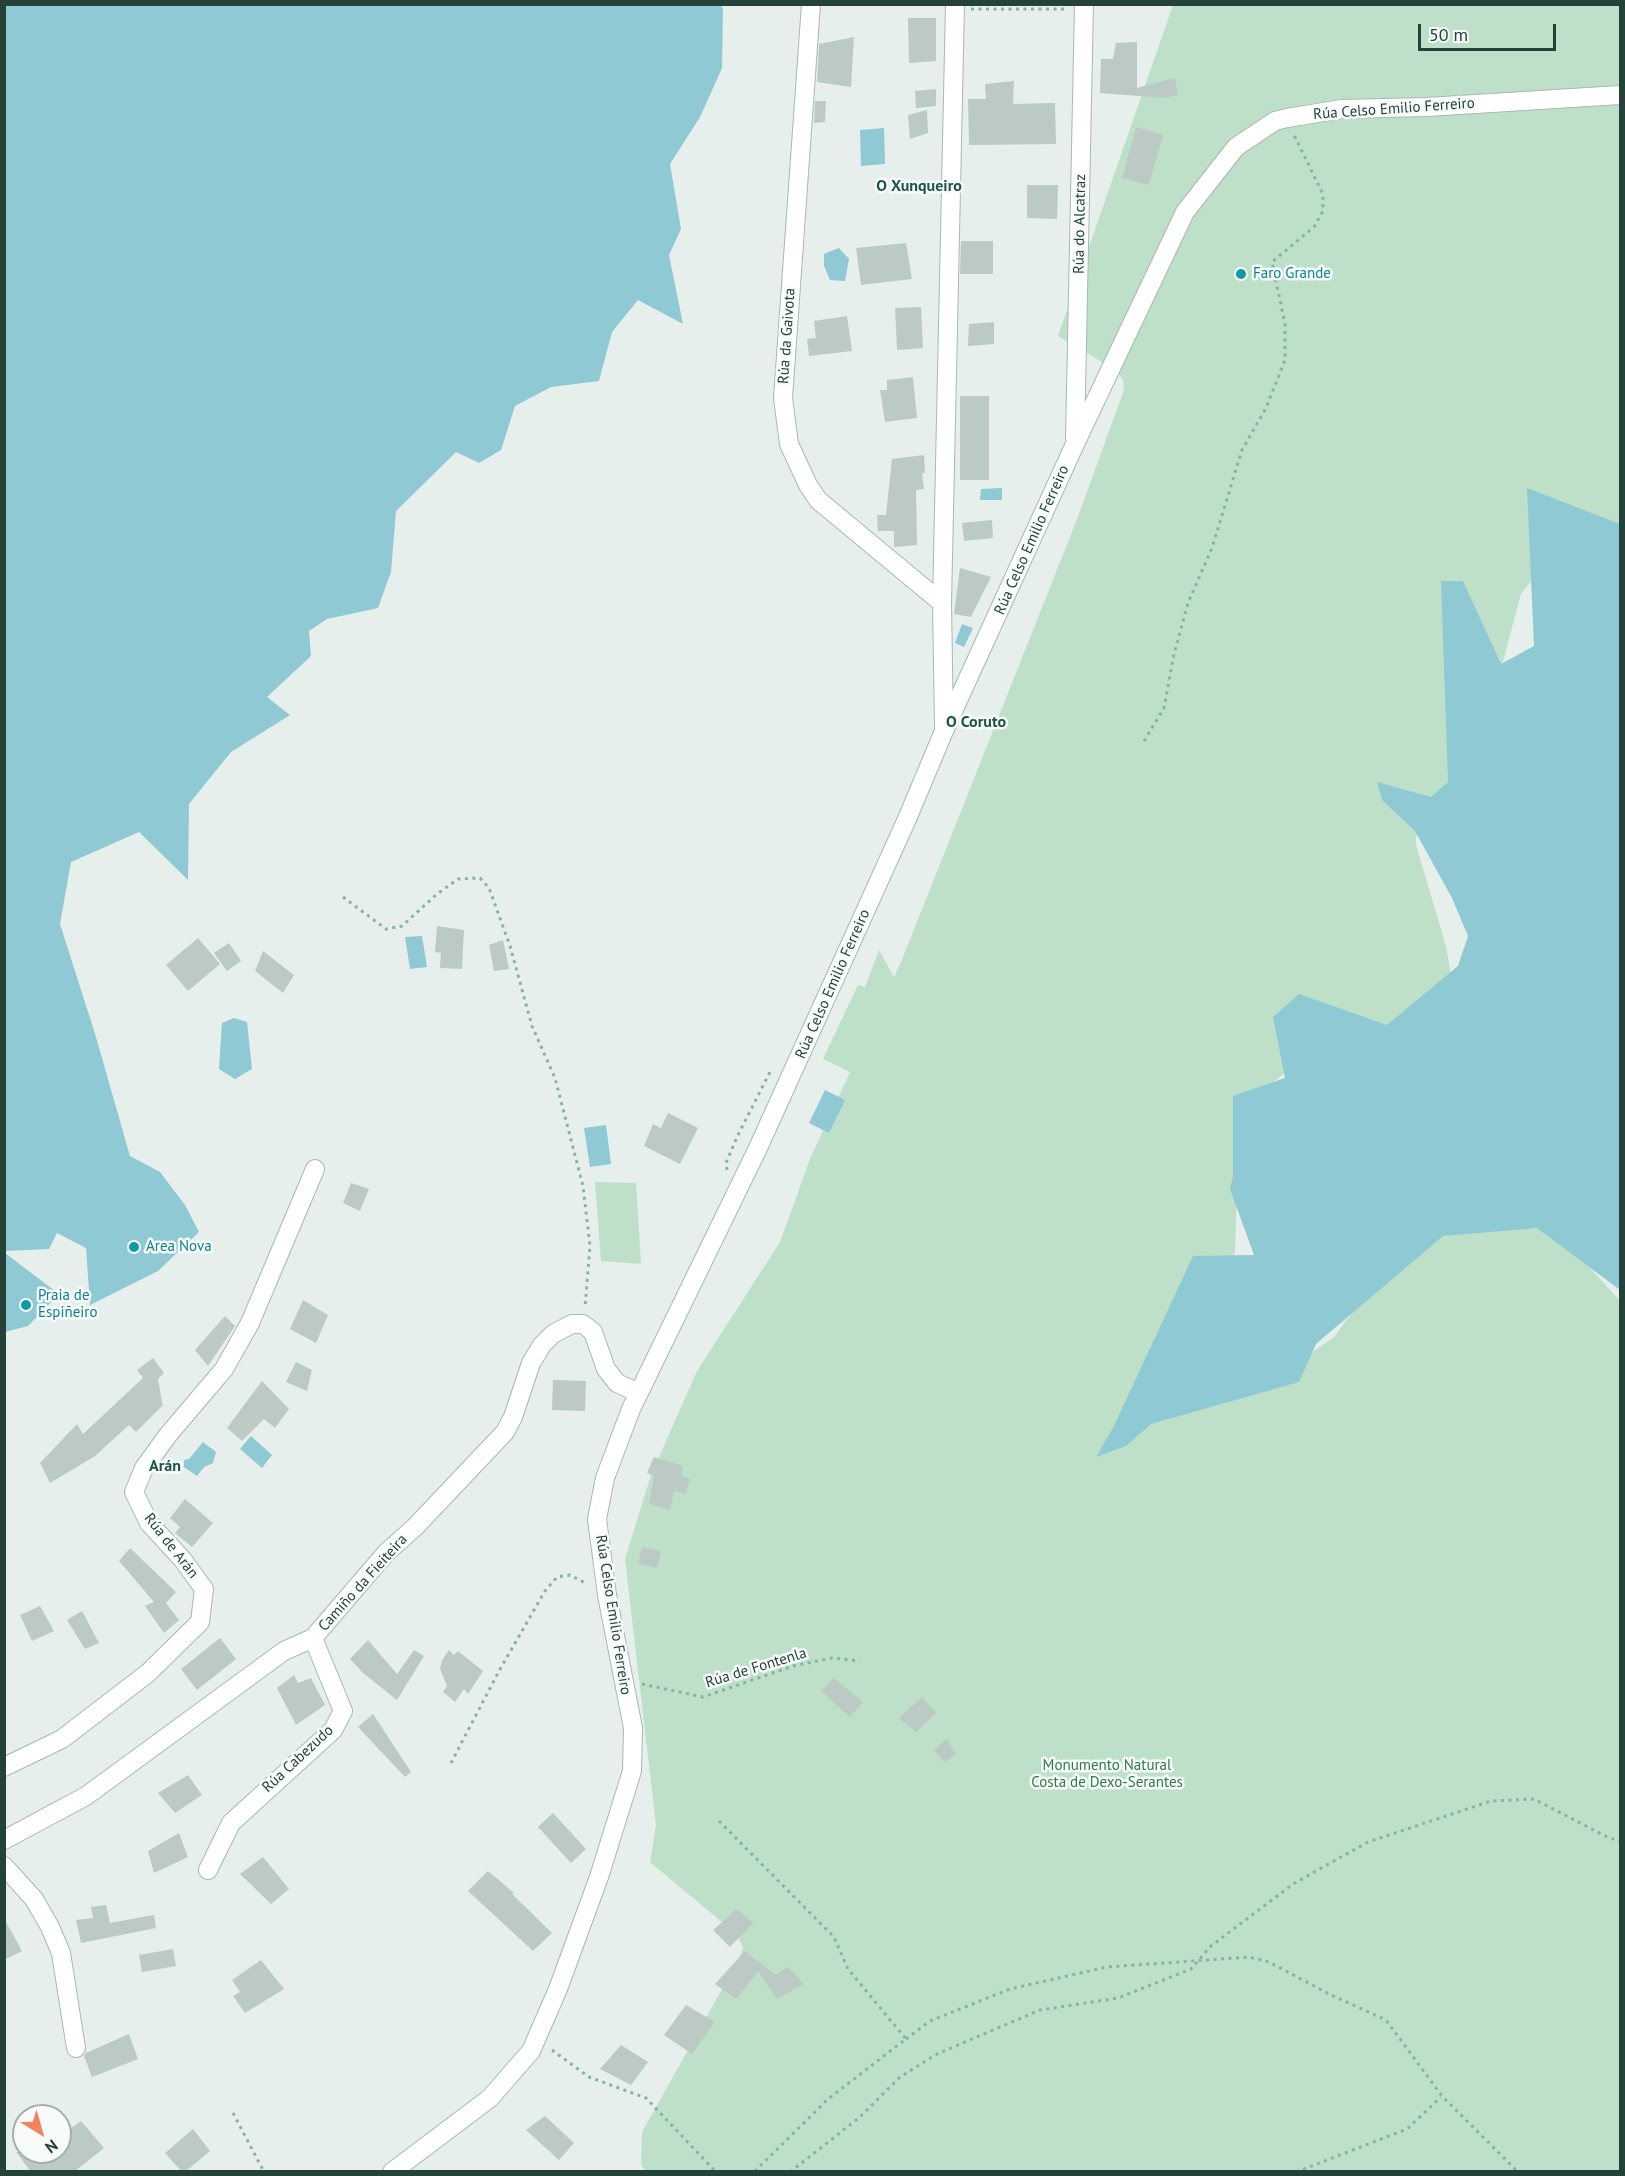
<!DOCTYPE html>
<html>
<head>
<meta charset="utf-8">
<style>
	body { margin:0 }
	#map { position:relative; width:1625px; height:2176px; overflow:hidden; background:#e6efeb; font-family:"PT Sans",sans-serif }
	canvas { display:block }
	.frame { position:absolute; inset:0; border:6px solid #24423a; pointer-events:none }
	.north { position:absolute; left:12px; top:2104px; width:60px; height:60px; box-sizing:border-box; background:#f7fbf9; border:2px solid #a3b1ad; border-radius:50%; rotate:143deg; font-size:16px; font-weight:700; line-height:24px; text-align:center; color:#24423a }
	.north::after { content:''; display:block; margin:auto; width:21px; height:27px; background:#f4845f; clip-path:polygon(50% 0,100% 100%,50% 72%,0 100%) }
	.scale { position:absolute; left:1418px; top:24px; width:138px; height:27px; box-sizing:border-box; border:3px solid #24423a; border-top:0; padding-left:8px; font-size:18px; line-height:21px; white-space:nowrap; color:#24423a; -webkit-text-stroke:4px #f7fbf9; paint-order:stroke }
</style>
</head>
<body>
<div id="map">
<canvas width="1625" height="2176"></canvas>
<div class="frame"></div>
<div class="north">N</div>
<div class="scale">50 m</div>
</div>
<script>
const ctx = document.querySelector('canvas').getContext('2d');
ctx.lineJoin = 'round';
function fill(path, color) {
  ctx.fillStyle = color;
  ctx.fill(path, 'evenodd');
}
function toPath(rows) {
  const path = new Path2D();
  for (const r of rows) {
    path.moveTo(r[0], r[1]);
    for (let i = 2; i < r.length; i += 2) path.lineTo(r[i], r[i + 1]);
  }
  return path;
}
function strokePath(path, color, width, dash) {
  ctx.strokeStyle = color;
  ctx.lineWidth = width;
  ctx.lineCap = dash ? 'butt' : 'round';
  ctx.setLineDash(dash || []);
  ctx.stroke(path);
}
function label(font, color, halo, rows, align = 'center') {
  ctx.font = font + ' "PT Sans",sans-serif';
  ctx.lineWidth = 5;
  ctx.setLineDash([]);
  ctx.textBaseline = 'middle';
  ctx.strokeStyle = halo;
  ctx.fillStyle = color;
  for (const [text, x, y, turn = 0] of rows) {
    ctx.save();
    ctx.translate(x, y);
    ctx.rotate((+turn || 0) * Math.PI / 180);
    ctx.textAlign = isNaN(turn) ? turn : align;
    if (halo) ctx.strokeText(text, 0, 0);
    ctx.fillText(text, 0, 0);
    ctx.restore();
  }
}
fill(toPath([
	[1173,5,1620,5,1620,556,1546,562,1521,594,1491,706,1416,837,1416,845,1446,946,1452,981,1380,1039,1301,1058,1246,1107,1238,1158,1235,1253,1197,1307,1269,1382,1334,1337,1363,1297,1434,1243,1482,1186,1583,1260,1620,1301,1620,2171,645,2171,641,2164,642,2132,740,1957,743,1947,736,1934,650,1862,656,1825,625,1559,651,1475,697,1371,780,1242,810,1159,850,1072,823,1059,858,985,865,987,879,950,894,977,903,957,1076,522,1124,390,1123,380,1117,371,1058,336],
	[595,1182,636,1183,641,1264,601,1261]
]), '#bfe0c8');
fill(toPath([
	[721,5,723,9,722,68,700,117,670,164,681,229,669,255,683,324,638,300,612,332,599,381,551,387,515,406,501,450,479,463,456,452,396,511,391,572,378,608,327,619,309,631,311,656,267,697,290,715,231,752,189,804,188,880,139,832,71,862,60,924,96,1037,130,1156,160,1172,185,1205,199,1232,158,1271,90,1305,86,1248,57,1233,49,1249,5,1251,5,5],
	[884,128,885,164,861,166,860,130],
	[839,248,849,259,845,281,830,280,824,266,824,254],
	[1002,488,1002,500,980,500,981,489],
	[1527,488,1620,524,1620,1290,1537,1228,1443,1236,1316,1344,1299,1382,1151,1424,1126,1446,1096,1457,1113,1428,1193,1256,1254,1255,1230,1189,1233,1177,1233,1096,1285,1078,1273,1017,1299,994,1387,1025,1458,966,1468,936,1452,898,1415,831,1382,800,1377,782,1431,797,1448,782,1441,581,1463,581,1501,664,1534,646],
	[962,624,973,628,964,647,955,643],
	[422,936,427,967,410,969,405,937],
	[234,1018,247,1022,252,1069,235,1079,219,1069,222,1023],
	[825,1090,845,1100,829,1133,809,1123],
	[606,1125,611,1164,590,1167,584,1128],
	[5,1253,59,1294,28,1326,5,1332],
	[251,1436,272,1455,262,1468,240,1449],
	[203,1442,216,1452,213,1463,204,1467,197,1476,184,1467,184,1460,189,1459]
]), '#8ec9d4');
fill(toPath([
	[908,18,936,18,936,61,909,63],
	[854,37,851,87,817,82,819,44],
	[1137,42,1137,88,1175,78,1178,95,1164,98,1100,93,1101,59,1113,59,1116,43],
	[1014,81,1013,104,1055,103,1056,144,969,145,968,99,986,99,985,84],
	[936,89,936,106,916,108,915,91],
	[815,101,826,101,825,122,814,123],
	[927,110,928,133,910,139,908,115],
	[1136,127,1163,135,1149,185,1122,178],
	[1027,185,1058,185,1057,219,1027,218],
	[961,241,993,241,993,274,960,274],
	[906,243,912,279,861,285,856,248],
	[921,307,923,348,897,350,895,308],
	[847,316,852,351,809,356,807,339,816,338,814,321],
	[994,322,994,344,968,346,969,324],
	[913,377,917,418,885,422,880,390,887,390,887,380],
	[960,396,989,396,989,480,960,480],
	[924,455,925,473,922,473,924,489,916,490,917,545,894,547,894,531,878,531,877,515,886,515,892,459],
	[992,520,993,538,964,541,962,523],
	[960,568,991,577,971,617,954,614],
	[437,926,464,930,462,969,440,968,441,953,435,952],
	[198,938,220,964,188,991,166,965],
	[503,940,509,969,494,971,489,945],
	[229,943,241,961,227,971,214,953],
	[263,951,294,975,283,993,255,971],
	[668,1113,698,1128,680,1164,644,1146,653,1124,661,1128],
	[351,1183,369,1189,360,1211,343,1203],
	[303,1300,328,1315,316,1343,290,1329],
	[225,1316,235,1326,208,1366,195,1350],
	[153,1358,164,1373,158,1379,163,1408,162,1406,136,1432,129,1425,95,1456,50,1483,40,1463,77,1424,83,1434,143,1378,137,1370],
	[296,1362,312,1370,307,1391,286,1382],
	[553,1380,586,1381,585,1411,552,1410],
	[262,1381,289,1409,275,1428,264,1419,242,1441,227,1428],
	[654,1457,683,1466,681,1476,690,1479,686,1494,674,1491,670,1510,649,1504,654,1476,647,1473],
	[185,1499,213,1523,192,1547,175,1533,180,1527,170,1518],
	[642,1547,661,1551,657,1568,638,1564],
	[130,1548,176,1592,166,1603,179,1620,164,1633,145,1606,154,1602,119,1561],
	[40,1606,54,1631,32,1641,20,1615],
	[82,1611,99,1643,85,1649,67,1620],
	[220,1638,236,1659,197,1690,181,1669],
	[368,1640,397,1674,414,1650,424,1656,397,1700,363,1673,350,1659],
	[449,1650,454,1655,458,1651,483,1671,468,1694,464,1689,455,1702,443,1692,447,1686,440,1669,442,1660],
	[294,1675,298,1683,311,1678,325,1705,296,1725,277,1688],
	[834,1678,863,1702,850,1717,821,1691],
	[922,1697,936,1713,916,1732,899,1718],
	[373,1714,411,1772,405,1777,358,1727],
	[947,1739,956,1754,944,1762,934,1750],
	[188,1775,202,1795,175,1813,158,1793],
	[553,1813,586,1849,571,1863,538,1827],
	[179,1833,188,1857,154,1873,148,1851],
	[263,1857,289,1889,271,1904,240,1874],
	[488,1871,514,1893,512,1894,552,1933,533,1951,468,1891],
	[106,1905,110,1923,154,1915,156,1928,81,1943,76,1920,93,1918,91,1907],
	[737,1909,753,1923,730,1947,713,1930],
	[4,1918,22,1951,4,1960],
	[173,1949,176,1966,142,1972,139,1955],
	[745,1951,776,1975,788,1967,804,1984,777,1999,758,1971,736,1999,715,1984],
	[261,1960,284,1989,245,2013,233,1996,240,1992,232,1980],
	[686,2005,715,2022,692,2054,664,2035],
	[129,2034,138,2059,92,2077,84,2056,86,2053],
	[621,2045,648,2062,631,2085,600,2069],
	[545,2116,574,2143,559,2160,526,2130],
	[81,2121,104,2148,74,2172,31,2172,16,2152,60,2152,60,2136],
	[193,2129,210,2151,185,2172,182,2172,165,2153]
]), '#bbcac4');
const street = toPath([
	[811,4,783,398,789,444,808,485,818,500,942,603],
	[1075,438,1084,4],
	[944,726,942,603,955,4],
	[4,1767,62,1739,148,1673,200,1622,204,1589,183,1560,149,1523,134,1492,144,1468,168,1435,224,1369,250,1323,315,1169],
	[4,1840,86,1796,284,1651,313,1638,386,1553,415,1527,505,1432,513,1417,531,1363,542,1345,553,1334,572,1324,583,1324,593,1332,606,1369,617,1383,639,1393],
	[4,1866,34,1899,50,1927,61,1953,76,2048],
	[208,1870,231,1823,333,1730,343,1711,313,1638],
	[392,2172,490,2098,531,2051,558,1989,599,1877,632,1771,633,1728,607,1595,597,1519,605,1478,631,1409,758,1148,907,819,944,731,1075,444,1185,212,1236,147,1275,121,1287,118,1342,109,1427,107,1620,95]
]);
strokePath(street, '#a8b8b2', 20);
strokePath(toPath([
	[971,9,1067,9],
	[1144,741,1164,708,1174,654,1188,603,1212,548,1242,450,1266,408,1285,360,1285,324,1272,262,1314,227,1323,211,1323,194,1294,135],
	[343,897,386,929,402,926,437,894,458,879,480,878,489,888,510,946,532,1026,555,1078,583,1186,590,1246,585,1307],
	[727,1170,726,1163,737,1137,771,1070],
	[642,1684,703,1697,793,1666,832,1658,860,1661],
	[451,1763,499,1671,545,1591,557,1577,570,1575,587,1584],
	[719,1821,834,1937,848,1969,906,2039,828,2099,754,2172],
	[906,2039,930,2021,1010,1989,1107,1967,1249,1957,1269,1962,1329,1994,1386,2020,1442,2096,1518,2172],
	[552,2050,589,2077,646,2098,716,2172],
	[233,2113,264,2172],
	[790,2172,860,2117,900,2077,937,2054,1040,2010,1118,1998,1191,1969,1211,1946,1293,1884,1368,1842,1491,1801,1534,1799,1609,1838,1620,1841],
	[1296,2172,1407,2129,1441,2097]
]), '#86b3a5', 3, [3, 4.5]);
strokePath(street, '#fff', 18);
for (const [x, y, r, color] of [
	[1241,274,6,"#0f9aa8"],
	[134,1247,6,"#0f9aa8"],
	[26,1305,6,"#0f9aa8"]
]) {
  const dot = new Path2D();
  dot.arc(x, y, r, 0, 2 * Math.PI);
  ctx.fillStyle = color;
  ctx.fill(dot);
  strokePath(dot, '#f7fbf9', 2);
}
label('15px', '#24423a', '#f7fbf9', [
	["Rúa Celso Emilio Ferreiro",1394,109,-4],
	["Rúa do Alcatraz",1080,224,-89],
	["Rúa da Gaivota",787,336,-86],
	["Rúa Celso Emilio Ferreiro",1032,540,-66],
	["Rúa Celso Emilio Ferreiro",833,984,-66],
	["Rúa de Arán",171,1546,52],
	["Camiño da Fieiteira",363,1583,-48],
	["Rúa Celso Emilio Ferreiro",613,1615,81],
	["Rúa de Fontenla",756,1668,-17],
	["Rúa Cabezudo",298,1759,-43]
]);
label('15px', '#0d838f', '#f7fbf9', [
	["Faro Grande",1253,274],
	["Area Nova",146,1247],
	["Praia de",38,1296],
	["Espiñeiro",38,1313]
], 'left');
label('15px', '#2d7a4b', '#f7fbf9', [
	["Monumento Natural",1107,1766],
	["Costa de Dexo-Serantes",1107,1783]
]);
label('bold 16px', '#1f5548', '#f7fbf9', [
	["O Xunqueiro",919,186],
	["O Coruto",976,722],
	["Arán",165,1466]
]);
</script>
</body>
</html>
